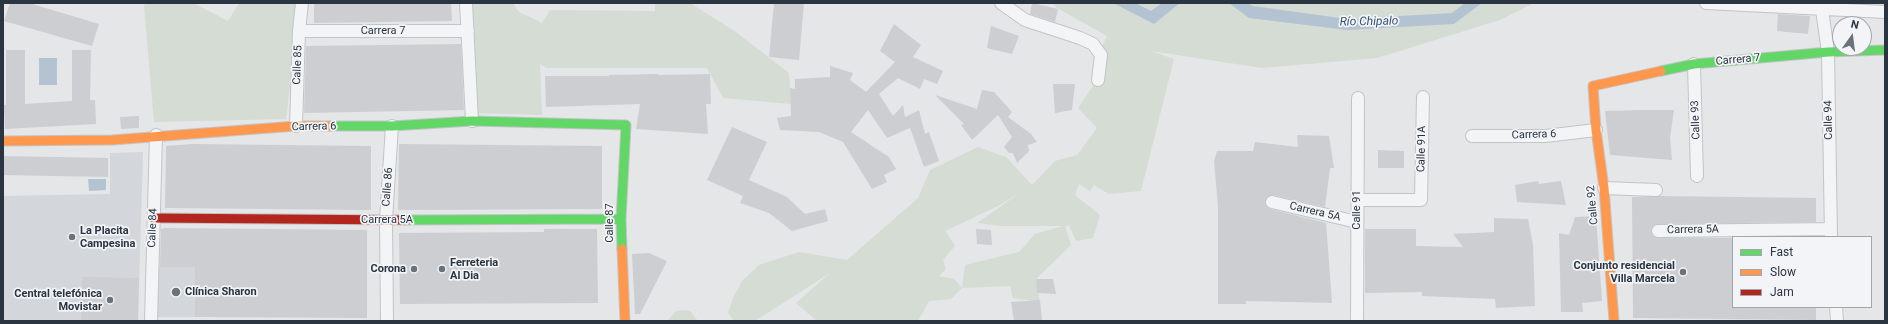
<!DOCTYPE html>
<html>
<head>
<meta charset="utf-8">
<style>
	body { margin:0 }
	#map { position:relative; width:1888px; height:324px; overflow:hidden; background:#e4e6e8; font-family:Roboto,sans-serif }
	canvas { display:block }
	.frame { position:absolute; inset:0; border:4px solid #2b3441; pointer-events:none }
	.legend { position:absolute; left:1732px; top:236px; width:140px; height:72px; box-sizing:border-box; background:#f2f4f7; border:1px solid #a2a7ae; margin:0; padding:5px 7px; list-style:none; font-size:12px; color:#2b3441 }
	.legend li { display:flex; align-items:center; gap:8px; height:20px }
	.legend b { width:20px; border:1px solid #a2a7ae }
	.north { position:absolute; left:1832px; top:16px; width:40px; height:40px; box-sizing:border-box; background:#f2f4f7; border:1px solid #a2a7ae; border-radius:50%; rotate:14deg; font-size:11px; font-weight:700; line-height:16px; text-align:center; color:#2b3441 }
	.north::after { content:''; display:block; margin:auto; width:14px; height:18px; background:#6c727b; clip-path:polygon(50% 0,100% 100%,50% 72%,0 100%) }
</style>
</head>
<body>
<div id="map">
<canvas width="1888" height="324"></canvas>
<div class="frame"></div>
<ul class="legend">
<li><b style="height:5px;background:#63d668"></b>Fast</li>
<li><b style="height:5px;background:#ff974d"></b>Slow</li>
<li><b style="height:5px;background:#b3261e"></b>Jam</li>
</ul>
<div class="north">N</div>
</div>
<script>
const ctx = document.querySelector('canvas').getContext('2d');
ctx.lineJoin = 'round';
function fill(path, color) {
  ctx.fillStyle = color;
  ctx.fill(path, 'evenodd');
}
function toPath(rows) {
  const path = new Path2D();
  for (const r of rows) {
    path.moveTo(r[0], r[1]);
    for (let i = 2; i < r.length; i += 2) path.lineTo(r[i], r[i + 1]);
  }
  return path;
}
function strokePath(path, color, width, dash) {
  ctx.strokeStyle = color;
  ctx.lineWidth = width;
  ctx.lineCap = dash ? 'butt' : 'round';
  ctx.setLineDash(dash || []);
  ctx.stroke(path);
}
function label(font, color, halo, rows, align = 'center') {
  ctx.font = font + ' Roboto,sans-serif';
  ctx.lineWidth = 3.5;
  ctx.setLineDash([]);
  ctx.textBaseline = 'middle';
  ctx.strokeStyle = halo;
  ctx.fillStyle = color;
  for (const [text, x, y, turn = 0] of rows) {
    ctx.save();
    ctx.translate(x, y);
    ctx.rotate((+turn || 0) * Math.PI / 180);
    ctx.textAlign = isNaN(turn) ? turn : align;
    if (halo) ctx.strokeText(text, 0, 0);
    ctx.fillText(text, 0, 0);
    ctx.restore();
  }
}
fill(toPath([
	[143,152,138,321,3,321,3,196,110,194,110,153],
	[157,267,195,267,195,317,157,317]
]), '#d3d6db');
fill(toPath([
	[146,3,193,3,228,21,239,3,300,3,286,119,154,122,144,6],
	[470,3,513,3,519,12,542,23,550,10,655,11,655,3,690,3,736,32,789,73,791,104,723,98,707,68,547,68,540,64,542,115,477,113],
	[1052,3,1534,3,1500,20,1377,58,1262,68,1151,51,1174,59,1141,191,1109,194,1094,185,1090,191,1079,184,1075,195,1100,215,1093,238,1076,241,1069,225,1065,226,1071,245,1036,279,1040,302,1013,298,1010,286,962,288,951,299,929,301,918,321,817,321,796,303,830,273,755,321,734,321,728,313,733,298,742,281,759,265,799,252,847,260,918,198,930,170,978,147,1006,157,1032,185,1055,161,1077,155,1097,128,1078,108,1095,83,1098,55,1107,36,1057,8],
	[1021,192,977,223,1002,226,1063,226,1035,234,1019,252,965,265,962,288,954,279,939,276,946,269,943,260,955,246,945,231,1000,205],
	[682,310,690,311,698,321,667,321,675,312]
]), '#d5dcd4');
fill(toPath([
	[1113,3,1135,3,1151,11,1162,3,1180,3,1154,24],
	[1229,3,1248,3,1253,6,1347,19,1452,13,1465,3,1482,3,1454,24,1347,30,1249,18],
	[39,58,57,58,57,85,39,85],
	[88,179,106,179,106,190,89,191]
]), '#b4c3d2');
fill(toPath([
	[10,3,29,3,99,24,92,46,4,21],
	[314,3,451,3,452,21,314,23],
	[774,3,804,3,799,60,769,57],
	[1032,3,1058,9,1055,22,1030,14],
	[1778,14,1810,16,1808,34,1777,31],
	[894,24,921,45,913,57,943,71,937,84,924,79,920,89,898,78,879,94,893,116,903,105,905,117,919,110,925,134,929,132,939,161,924,167,910,128,887,138,868,110,851,132,889,157,896,169,884,175,887,182,872,189,843,142,819,132,780,130,777,118,791,116,790,88,795,89,795,79,830,77,830,66,853,73,850,80,866,92,895,62,880,51],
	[991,26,1019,36,1012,54,987,48],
	[461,44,464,110,304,113,306,46],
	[6,50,25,50,25,104,72,101,72,50,91,50,90,100,95,100,96,124,5,129,4,105,6,105],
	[658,74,658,75,710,74,711,104,706,104,708,134,636,129,640,104,546,107,545,76,609,76,609,75],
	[1053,84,1075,84,1072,110,1055,113],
	[982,90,994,92,1012,112,1008,117,1031,134,1037,142,1028,145,1029,151,1017,163,1013,153,1009,153,1004,147,1012,137,998,115,972,140,961,125,964,124,935,95,977,109],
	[1641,110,1674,110,1670,138,1672,160,1610,155,1605,111],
	[139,116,139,128,121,129,120,117],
	[732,127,767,142,749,180,787,197,805,214,825,209,828,221,792,231,769,213,740,203,743,196,707,180],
	[1297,135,1329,136,1334,168,1330,168,1325,207,1273,195,1267,197,1265,204,1270,209,1326,223,1332,303,1246,301,1246,304,1218,304,1218,206,1214,161,1217,151,1253,151,1255,142,1298,147],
	[193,144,371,146,371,210,165,208,166,146],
	[399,144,602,146,602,209,398,210],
	[1378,150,1404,151,1404,168,1378,168],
	[3,156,108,158,108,177,3,175],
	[1538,181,1539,184,1561,181,1566,205,1517,202,1515,185],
	[1660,196,1816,198,1816,222,1658,224,1654,225,1651,231,1652,235,1658,238,1733,238,1733,307,1816,307,1816,320,1633,318,1632,197],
	[1596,216,1602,301,1582,303,1583,312,1561,312,1559,233,1569,235,1575,217],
	[1494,218,1528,219,1533,245,1535,306,1496,308,1495,299,1422,296,1422,292,1365,293,1365,229,1416,229,1416,246,1463,247,1453,234,1494,232],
	[165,228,367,230,367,318,195,317,195,267,160,267,161,229],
	[544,229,597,229,598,303,400,304,399,233,544,232],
	[976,229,991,230,992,245,977,244],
	[649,253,667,261,640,314,635,314,632,254],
	[82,277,139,278,138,321,81,321],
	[1036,279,1053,279,1056,294,1037,293],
	[1040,300,1042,321,1014,321,1011,302]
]), '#ccced1');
const street = toPath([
	[466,3,472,121],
	[1001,3,1025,20,1080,38,1093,44,1101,55,1098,80],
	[1706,3,1885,12],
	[1821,3,1828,52,1831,237],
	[299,31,468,31],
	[1694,64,1697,176],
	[296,126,299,31,302,3],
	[1472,136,1545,136,1596,130],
	[1604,188,1656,190],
	[1357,200,1421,200,1423,97],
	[1272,202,1357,222],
	[1658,231,1831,229],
	[1836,307,1837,321],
	[151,321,156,135],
	[387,321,386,220,392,126],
	[1357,321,1358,98]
]);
const fast = toPath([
	[1661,71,1694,64,1828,52,1885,50],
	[331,126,392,126,472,121,626,125,621,219,622,249],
	[405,220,621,219]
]);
const slow = toPath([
	[3,141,112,140,296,126,331,126],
	[622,249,625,321],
	[1614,321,1604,188,1596,130,1593,86,1661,71]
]);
const jam = toPath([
	[153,218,405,220]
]);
strokePath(street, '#c2c4c6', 14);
strokePath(fast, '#c2c4c6', 11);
strokePath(slow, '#c2c4c6', 11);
strokePath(jam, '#c2c4c6', 11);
strokePath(street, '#f3f4f5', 12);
strokePath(fast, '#63d668', 9);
strokePath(slow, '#ff974d', 9);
strokePath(jam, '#b3261e', 9);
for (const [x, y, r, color] of [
	[72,237,4,"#6c727b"],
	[414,269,4,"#6c727b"],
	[442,269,4,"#6c727b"],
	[1683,272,4,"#6c727b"],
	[176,292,5,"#6c727b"],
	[110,300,4,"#6c727b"]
]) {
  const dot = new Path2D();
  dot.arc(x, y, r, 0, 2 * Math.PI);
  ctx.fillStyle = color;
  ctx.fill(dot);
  strokePath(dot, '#f2f4f7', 1.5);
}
label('11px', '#2b3441', '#f2f4f7', [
	["Carrera 7",383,31],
	["Carrera 7",1738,60,-5],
	["Calle 85",298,65,-88],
	["Calle 93",1696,120,-92],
	["Calle 94",1829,120,-91],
	["Carrera 6",314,127,-1],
	["Carrera 6",1534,135,-2],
	["Calle 91A",1422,149,-89],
	["Calle 86",388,187,-86],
	["Calle 92",1593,205,-95],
	["Calle 91",1357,210,-90],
	["Carrera 5A",1315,212,13],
	["Carrera 5A",387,220],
	["Calle 87",610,223,-90],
	["Calle 84",153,228,-88],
	["Carrera 5A",1693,230,-1]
]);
label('bold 11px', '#2b3441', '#f2f4f7', [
	["La Placita",80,231],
	["Campesina",80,244],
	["Ferreteria",450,263],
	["Al Dia",450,276],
	["Conjunto residencial",1675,266,"right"],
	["Villa Marcela",1675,279,"right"],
	["Corona",406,269,"right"],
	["Clínica Sharon",185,292],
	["Central telefónica",102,294,"right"],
	["Movistar",102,307,"right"]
], 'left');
label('italic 12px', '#375373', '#f2f4f7', [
	["Río Chipalo",1369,22,-1]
]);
</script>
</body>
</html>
